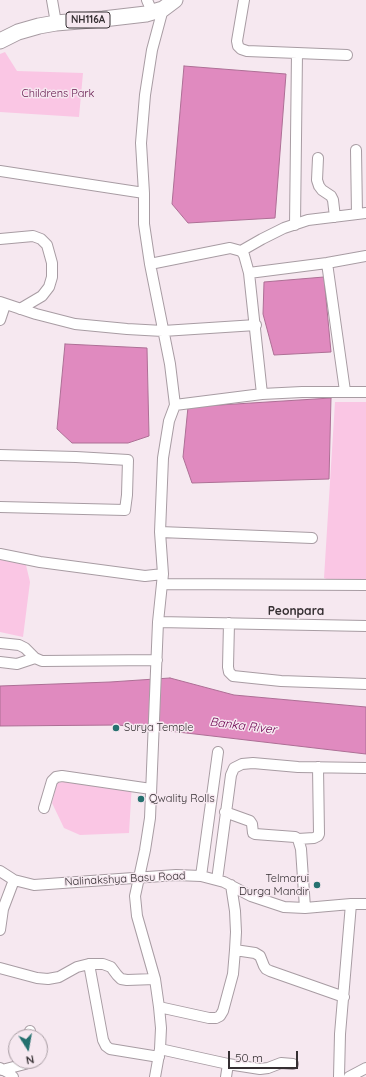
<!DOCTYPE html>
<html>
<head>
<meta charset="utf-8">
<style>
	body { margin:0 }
	#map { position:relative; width:366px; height:1077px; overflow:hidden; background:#f6e8f0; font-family:Quicksand,sans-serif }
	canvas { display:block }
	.north { position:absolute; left:8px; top:1029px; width:40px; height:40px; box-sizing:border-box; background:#f6e8f0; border:1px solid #a99ea4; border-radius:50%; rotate:169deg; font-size:11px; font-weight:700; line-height:16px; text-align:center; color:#352f32 }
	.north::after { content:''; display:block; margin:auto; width:14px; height:18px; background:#25706f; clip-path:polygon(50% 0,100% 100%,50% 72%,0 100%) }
	.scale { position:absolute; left:228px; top:1051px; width:70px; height:18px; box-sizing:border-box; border:2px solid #352f32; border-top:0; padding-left:5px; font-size:12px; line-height:14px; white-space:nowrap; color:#352f32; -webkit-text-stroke:3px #f6e8f0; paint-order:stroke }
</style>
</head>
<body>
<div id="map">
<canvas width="366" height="1077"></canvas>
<div class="north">N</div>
<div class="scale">50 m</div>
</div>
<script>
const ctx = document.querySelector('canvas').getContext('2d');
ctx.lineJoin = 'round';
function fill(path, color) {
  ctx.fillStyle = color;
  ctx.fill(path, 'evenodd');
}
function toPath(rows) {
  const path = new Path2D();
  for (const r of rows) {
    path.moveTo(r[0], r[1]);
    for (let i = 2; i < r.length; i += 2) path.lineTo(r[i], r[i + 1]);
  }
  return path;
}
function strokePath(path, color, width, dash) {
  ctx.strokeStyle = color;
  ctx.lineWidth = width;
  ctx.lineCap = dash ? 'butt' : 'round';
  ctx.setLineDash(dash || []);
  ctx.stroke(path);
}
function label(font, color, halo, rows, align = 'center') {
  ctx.font = font + ' Quicksand,sans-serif';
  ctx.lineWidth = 3;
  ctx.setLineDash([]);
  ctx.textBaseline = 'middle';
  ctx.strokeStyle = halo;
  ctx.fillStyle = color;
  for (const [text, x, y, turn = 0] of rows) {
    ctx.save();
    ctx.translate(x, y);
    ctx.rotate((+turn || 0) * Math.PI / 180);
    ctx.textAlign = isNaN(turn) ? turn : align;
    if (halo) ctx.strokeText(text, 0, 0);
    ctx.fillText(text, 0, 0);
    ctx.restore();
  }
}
fill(toPath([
	[5,52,17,71,83,73,79,117,0,112,0,54],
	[335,402,366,402,366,584,340,585,324,578],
	[0,554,8,555,26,565,30,582,23,637,0,632],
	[86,778,132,783,129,833,80,835,64,828,52,803,57,783]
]), '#fac6e4');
const water = toPath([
	[184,66,286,74,275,218,188,223,172,204,184,66],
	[324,277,331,352,274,355,263,314,264,282,324,277],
	[65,344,147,348,149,436,128,443,72,443,57,429,65,344],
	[331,398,329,479,192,483,183,457,188,407,331,398],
	[170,678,234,695,366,707,366,754,118,725,0,726,0,686,110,682,170,678]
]);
fill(water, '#e08abf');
strokePath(water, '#ad6f95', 1);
const minor = toPath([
	[52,0,56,23],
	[147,0,152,12],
	[244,0,237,41,238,46,241,49,247,51,347,55],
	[356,150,357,214],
	[318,158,317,180,319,186,322,190,331,196,333,200,335,217],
	[0,171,144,193],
	[295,225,297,53],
	[0,239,33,236,41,239,47,245,52,263,52,277,49,287,42,296,20,309],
	[241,251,262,239,284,228,308,220,366,213],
	[327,263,345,391],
	[150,264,230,248,241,251,244,255,249,273],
	[0,302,36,314,75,324,127,329,163,331,256,325],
	[0,320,5,305],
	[262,394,249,273,327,263,366,256],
	[175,405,262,394,302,392,366,392],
	[0,455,76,457,128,460,127,495,125,510,0,507],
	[160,532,312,538],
	[0,554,40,562,145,576,163,574],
	[162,584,366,585],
	[158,622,366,626],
	[229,623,228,667,229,672,233,676,281,681,366,684],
	[0,643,19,645,25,648,35,658,42,661,157,660],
	[0,662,17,664,35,658],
	[44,808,52,781,56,777,62,776,151,789],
	[225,812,250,821,252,824,253,833,255,834,295,837,298,839,301,849,305,908],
	[298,839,314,838,318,836,319,834,318,767],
	[0,871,14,880,34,885,176,875,201,876,224,882,251,896,284,907,305,908,351,904,366,904],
	[201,876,218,752],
	[217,880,231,775,234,768,242,764,253,763,298,767,366,768],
	[0,930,3,909,14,880],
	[235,950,255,953,260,956,264,966,266,969,270,971,344,997],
	[89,964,103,1040,106,1046,110,1049,159,1057],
	[0,968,37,978,48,979,59,977,77,967,89,964,103,964,111,967,117,975,121,979,127,980,155,979],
	[159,1007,209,1018,216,1018,220,1016,223,1011,233,974,235,950,236,932,235,911,231,885],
	[30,1037,30,1031],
	[160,1049,228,1064,260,1069,268,1068,281,1063,293,1064],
	[0,1068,9,1073,13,1077],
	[2,1070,25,1064,28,1061],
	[155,1077,160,1049,161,1028,159,1007,155,979,137,916,135,896,145,850,150,818,158,622,163,574,160,532,163,458,169,421,175,405,170,364,150,264,144,224,144,193,141,143,145,95,152,50,163,9],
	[226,1077,228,1064],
	[339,1077,340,1034,351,904],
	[349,1077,366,1068]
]);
const highway = toPath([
	[0,41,18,32,39,26,56,23,103,19,146,14,163,9,175,0]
]);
strokePath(minor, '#a89ca3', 12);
strokePath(highway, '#a89ca3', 17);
strokePath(minor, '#fff', 10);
strokePath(highway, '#fff', 15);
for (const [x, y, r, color] of [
	[116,728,4,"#25706f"],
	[141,799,4,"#25706f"],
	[317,885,4,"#25706f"]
]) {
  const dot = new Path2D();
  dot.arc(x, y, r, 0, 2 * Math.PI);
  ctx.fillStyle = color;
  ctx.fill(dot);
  strokePath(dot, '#f6e8f0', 1.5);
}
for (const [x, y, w] of [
	[88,20,44]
]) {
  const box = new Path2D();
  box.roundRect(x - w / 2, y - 8, w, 16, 3);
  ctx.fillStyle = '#f6e8f0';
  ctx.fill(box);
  strokePath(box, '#352f32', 1);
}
label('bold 10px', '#352f32', null, [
	["NH116A",88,20]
]);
label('11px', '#62164b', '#f6e8f0', [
	["Childrens Park",58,94]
]);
label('11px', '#352f32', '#f6e8f0', [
	["Surya Temple",124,728],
	["Qwality Rolls",149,799],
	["Telmarui",309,879,"right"],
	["Durga Mandir",309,892,"right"]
], 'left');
label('11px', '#352f32', '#f6e8f0', [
	["Nalinakshya Basu Road",125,879,-3]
]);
label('bold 12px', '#352f32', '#f6e8f0', [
	["Peonpara",296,611]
]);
label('italic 12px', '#6c0050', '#f6e8f0', [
	["Banka River",243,726,7]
]);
</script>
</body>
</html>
